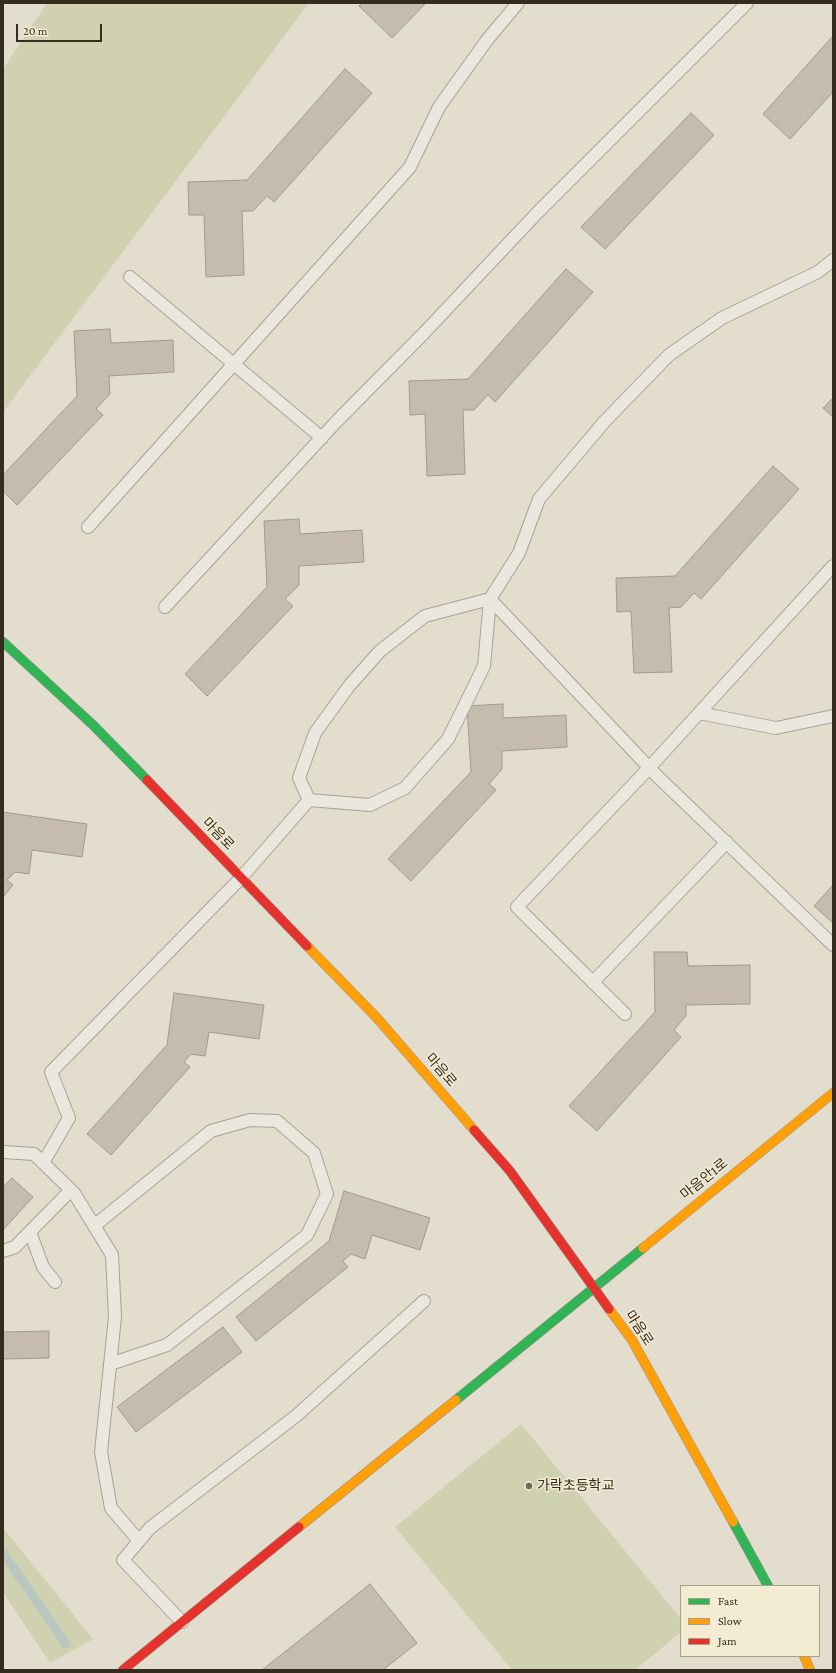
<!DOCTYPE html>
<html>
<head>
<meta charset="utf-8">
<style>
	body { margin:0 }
	#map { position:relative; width:836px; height:1673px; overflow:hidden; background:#e2ddcd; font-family:"Crimson Pro",serif }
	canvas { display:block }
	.frame { position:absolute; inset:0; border:4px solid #352b1f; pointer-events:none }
	.legend { position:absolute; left:680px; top:1585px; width:140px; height:72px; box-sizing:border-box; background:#f3ecd3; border:1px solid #a79f8b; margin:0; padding:5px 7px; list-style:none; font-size:12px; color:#352b1f }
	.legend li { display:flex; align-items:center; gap:8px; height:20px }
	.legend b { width:20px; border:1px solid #a79f8b }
	.scale { position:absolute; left:16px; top:24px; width:86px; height:18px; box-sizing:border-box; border:2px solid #352b1f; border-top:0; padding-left:5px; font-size:12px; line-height:14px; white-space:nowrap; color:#352b1f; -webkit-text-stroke:3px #f3ecd3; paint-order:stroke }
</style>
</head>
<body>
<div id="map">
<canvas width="836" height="1673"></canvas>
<div class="frame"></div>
<ul class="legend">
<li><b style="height:5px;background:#30b455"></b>Fast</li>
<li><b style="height:5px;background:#ff9f0a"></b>Slow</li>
<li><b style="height:5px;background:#e5322d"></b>Jam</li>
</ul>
<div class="scale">20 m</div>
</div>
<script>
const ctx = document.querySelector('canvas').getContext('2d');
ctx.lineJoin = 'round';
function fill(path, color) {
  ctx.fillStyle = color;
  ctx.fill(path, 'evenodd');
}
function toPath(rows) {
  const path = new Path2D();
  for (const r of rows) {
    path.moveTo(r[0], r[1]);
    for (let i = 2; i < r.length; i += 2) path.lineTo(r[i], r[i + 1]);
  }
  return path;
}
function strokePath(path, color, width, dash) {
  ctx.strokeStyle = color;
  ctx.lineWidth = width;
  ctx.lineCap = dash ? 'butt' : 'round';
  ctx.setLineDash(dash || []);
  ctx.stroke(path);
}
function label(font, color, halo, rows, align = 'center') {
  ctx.font = font + ' "Crimson Pro","Noto Sans KR",serif';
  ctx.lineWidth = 3;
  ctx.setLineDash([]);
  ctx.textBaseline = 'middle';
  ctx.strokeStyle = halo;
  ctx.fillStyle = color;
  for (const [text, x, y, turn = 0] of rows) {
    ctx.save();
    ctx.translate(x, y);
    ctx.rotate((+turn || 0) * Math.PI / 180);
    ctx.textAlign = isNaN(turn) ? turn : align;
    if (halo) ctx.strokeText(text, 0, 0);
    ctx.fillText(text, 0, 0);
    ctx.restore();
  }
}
fill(toPath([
	[47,3,309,3,3,412,3,69],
	[521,1424,681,1619,681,1632,635,1670,512,1670,395,1527],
	[3,1528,93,1639,50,1663,3,1592]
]), '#cfd1b0');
strokePath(toPath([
	[3,1553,66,1644]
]), '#b8c7bf', 9);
const building = toPath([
	[362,3,426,3,392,38,359,6,362,3],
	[833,36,833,92,790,139,763,114,833,36],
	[345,69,372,93,274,202,267,196,253,211,242,211,244,275,206,277,204,215,189,215,188,182,247,180,345,69],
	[691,113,714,135,605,249,581,227,691,113],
	[566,269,593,292,495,402,488,395,474,410,463,410,465,474,427,476,425,414,410,415,409,381,468,379,566,269],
	[110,329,111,343,173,340,174,372,109,376,110,394,96,409,103,415,17,505,3,491,3,475,77,396,74,331,110,329],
	[833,398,833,417,823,408,833,398],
	[773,466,799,489,701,599,694,593,681,607,669,608,672,672,634,673,631,611,617,612,616,578,675,576,773,466],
	[299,519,300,534,362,530,364,562,299,566,299,585,285,599,293,606,207,696,185,674,267,587,264,521,299,519],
	[503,704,503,718,566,715,567,747,502,751,502,769,489,784,496,790,411,881,388,859,471,772,467,706,503,704],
	[3,812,87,824,82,857,32,850,29,874,15,872,7,880,13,885,3,897,3,812],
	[833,885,833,923,814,906,833,885],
	[654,952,687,952,688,966,750,965,750,1004,686,1005,686,1016,674,1030,681,1037,597,1131,569,1106,655,1012,654,952],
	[174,993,264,1005,259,1039,209,1032,205,1056,191,1054,184,1062,190,1067,111,1155,87,1134,167,1045,174,993],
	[12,1178,33,1197,3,1230,3,1187,12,1178],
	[344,1191,430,1218,420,1250,372,1235,365,1259,351,1254,343,1261,348,1267,256,1341,236,1317,329,1241,344,1191],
	[223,1327,242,1352,136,1432,117,1407,223,1327],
	[49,1331,49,1358,3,1359,3,1332,49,1331],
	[370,1584,417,1643,383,1670,262,1670,370,1584]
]);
fill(building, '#c6bcae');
strokePath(building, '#a2998c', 1);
const lane = toPath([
	[130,277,322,438],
	[88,527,410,167,439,107,487,40,518,3],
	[490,599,657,776,833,945],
	[165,607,336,422,424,333,538,212,747,3],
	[699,713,776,728,833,716],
	[309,800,370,805,405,788,448,739,484,666,490,599,519,553,539,499,605,421,669,355,722,318,818,272,833,260],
	[309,800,299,778,315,733,349,686,380,651,425,616,490,599],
	[593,982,727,842],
	[625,1014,517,907,649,768,833,566],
	[3,1152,34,1154,74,1193,112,1255,115,1317,101,1452,111,1508,139,1541],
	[43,1163,69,1118,51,1072,241,878,309,800],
	[94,1226,211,1131,250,1120,277,1121,314,1153,327,1194,307,1235,167,1345,110,1364],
	[30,1232,43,1267,55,1282],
	[3,1251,15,1247,71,1190],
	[182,1622,123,1560,150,1528,296,1416,424,1301]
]);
const fast = toPath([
	[3,642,93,725,147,780],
	[456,1400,643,1248],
	[733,1522,768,1586]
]);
const slow = toPath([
	[307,946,377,1018,474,1130],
	[643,1248,833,1093],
	[609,1309,632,1340,733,1522],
	[299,1527,456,1400],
	[804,1656,810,1670]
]);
const jam = toPath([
	[147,780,307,946],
	[474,1130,510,1171,609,1309],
	[123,1670,299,1527]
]);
strokePath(lane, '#a7a296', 14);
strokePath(fast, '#979186', 10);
strokePath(slow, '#979186', 10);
strokePath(jam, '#979186', 10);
strokePath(lane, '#eae7de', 12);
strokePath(fast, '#30b455', 9);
strokePath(slow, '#ff9f0a', 9);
strokePath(jam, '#e5322d', 9);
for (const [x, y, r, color] of [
	[529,1486,4,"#72695c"]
]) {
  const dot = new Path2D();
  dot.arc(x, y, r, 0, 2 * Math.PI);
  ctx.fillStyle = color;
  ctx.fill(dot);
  strokePath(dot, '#f3ecd3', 1.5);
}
label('14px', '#352b1f', '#f3ecd3', [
	["마음로",218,834,46],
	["마음로",441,1070,49],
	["마음안1로",704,1179,-39],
	["마음로",639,1328,57]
]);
label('14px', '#352b1f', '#f3ecd3', [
	["가락초등학교",537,1486]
], 'left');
</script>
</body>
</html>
